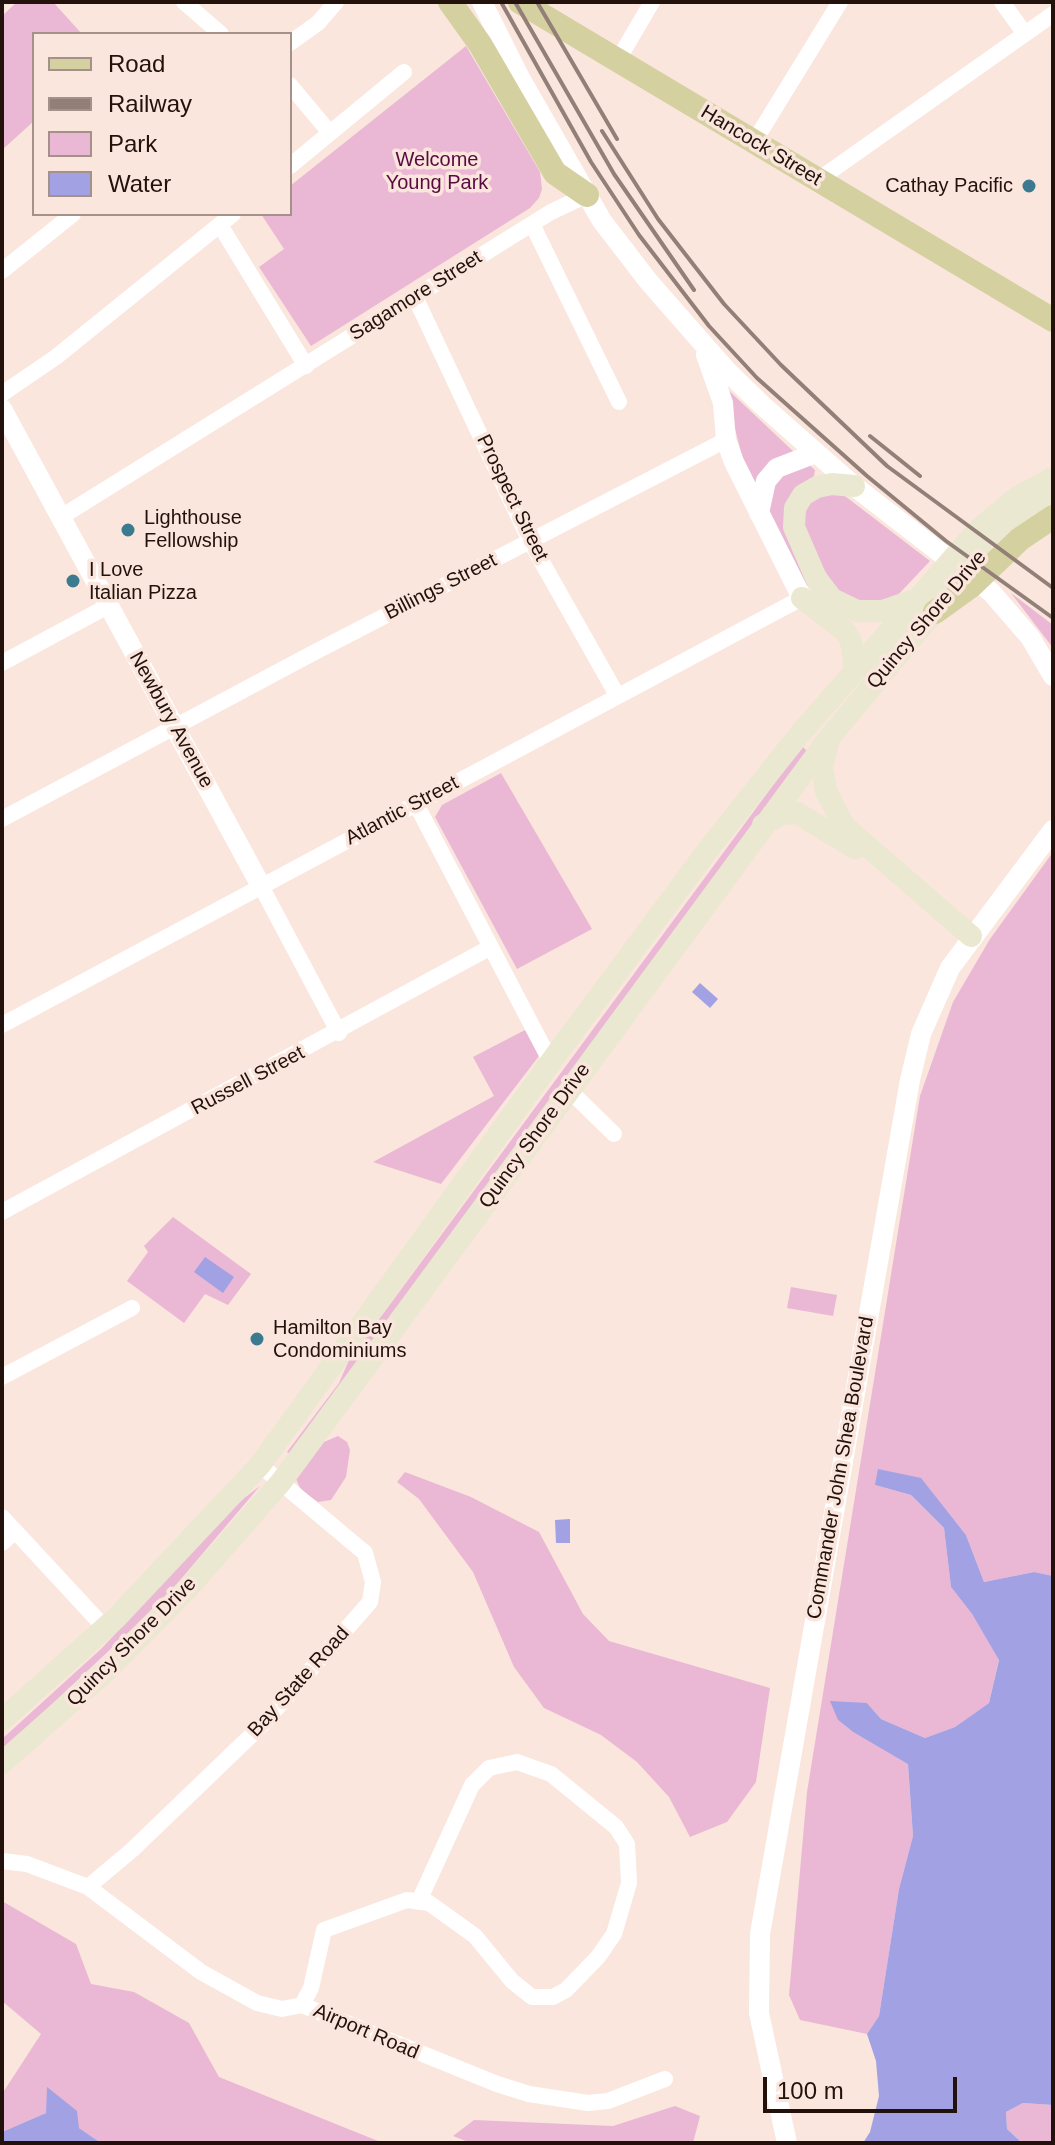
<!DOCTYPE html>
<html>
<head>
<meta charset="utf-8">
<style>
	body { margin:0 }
	#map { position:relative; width:1055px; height:2145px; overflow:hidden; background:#fae6dd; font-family:Helvetica,sans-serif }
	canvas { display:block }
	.frame { position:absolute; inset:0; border:4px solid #22120b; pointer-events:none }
	.legend { position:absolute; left:32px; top:32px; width:260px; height:184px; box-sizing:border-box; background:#fae6dd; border:2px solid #a49189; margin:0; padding:10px 14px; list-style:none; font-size:24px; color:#22120b }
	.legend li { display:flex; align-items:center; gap:16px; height:40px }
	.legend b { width:40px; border:2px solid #a49189 }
	.scale { position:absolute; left:763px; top:2077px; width:194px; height:36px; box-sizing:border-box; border:4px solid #22120b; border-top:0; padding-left:10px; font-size:24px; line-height:28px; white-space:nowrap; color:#22120b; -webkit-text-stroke:6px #fae6dd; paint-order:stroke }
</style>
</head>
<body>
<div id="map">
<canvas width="1055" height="2145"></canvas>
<div class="frame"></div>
<ul class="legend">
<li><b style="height:10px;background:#d5d0a0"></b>Road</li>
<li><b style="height:10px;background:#927f77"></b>Railway</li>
<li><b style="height:22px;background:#eab8d4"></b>Park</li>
<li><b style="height:22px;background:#a1a1e4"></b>Water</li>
</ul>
<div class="scale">100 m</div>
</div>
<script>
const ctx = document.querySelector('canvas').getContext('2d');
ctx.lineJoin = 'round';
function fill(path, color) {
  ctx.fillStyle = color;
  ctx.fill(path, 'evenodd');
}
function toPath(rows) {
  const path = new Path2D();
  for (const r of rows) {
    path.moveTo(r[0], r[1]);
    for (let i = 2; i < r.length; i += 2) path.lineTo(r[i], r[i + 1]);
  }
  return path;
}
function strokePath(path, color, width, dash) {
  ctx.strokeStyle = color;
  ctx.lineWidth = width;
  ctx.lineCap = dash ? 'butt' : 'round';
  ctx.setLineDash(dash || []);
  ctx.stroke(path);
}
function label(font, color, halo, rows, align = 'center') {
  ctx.font = font + ' Helvetica,sans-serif';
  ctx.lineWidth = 7;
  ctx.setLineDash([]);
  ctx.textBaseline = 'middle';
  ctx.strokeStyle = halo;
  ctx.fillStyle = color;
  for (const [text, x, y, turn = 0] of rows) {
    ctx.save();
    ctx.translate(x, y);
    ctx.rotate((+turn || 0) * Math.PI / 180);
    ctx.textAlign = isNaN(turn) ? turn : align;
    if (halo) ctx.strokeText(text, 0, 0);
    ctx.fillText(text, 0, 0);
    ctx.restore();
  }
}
fill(toPath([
	[17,2,53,2,82,34,34,34,34,121,2,150,2,16],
	[466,46,540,172,542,189,539,198,530,208,311,346,259,267,284,249,261,214,290,214,290,186],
	[724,386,794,452,757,490,743,460],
	[806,462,815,470,814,476,797,491,812,584,806,586,768,511,776,478],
	[841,493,930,561,896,597,867,603,836,593,801,525,810,500,820,494],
	[1011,593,1053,625,1053,648],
	[802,746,807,751,290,1454,287,1452,339,1383,349,1360],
	[501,773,592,929,517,969,435,817,442,805],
	[1053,852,1053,1576,1034,1572,984,1582,966,1535,921,1479,875,1485,911,1495,944,1528,951,1587,972,1614,999,1659,989,1703,955,1727,925,1738,881,1719,867,1703,838,1720,853,1732,908,1763,913,1836,899,1889,879,2016,867,2034,800,2020,789,1995,807,1792,920,1096,953,1002,990,939],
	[525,1030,539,1056,441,1184,373,1162,494,1096,473,1057],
	[173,1217,251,1274,228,1305,205,1294,184,1323,127,1281,148,1252,144,1246],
	[791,1287,837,1295,833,1316,787,1308],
	[338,1436,347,1442,350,1450,346,1477,331,1500,318,1502,301,1490,296,1479,324,1442],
	[405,1472,471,1497,539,1532,583,1614,609,1641,770,1688,756,1782,727,1822,690,1837,669,1797,637,1762,601,1735,544,1708,514,1667,473,1572,419,1499,397,1482],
	[260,1486,164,1599,2,1751,2,1739,102,1648,239,1502],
	[2,1901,76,1944,91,1984,134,1992,189,2023,219,2077,383,2143,101,2143,79,2128,48,2088,46,2113,2,2132,2,2094,41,2034,2,2001],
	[1023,2103,1053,2105,1053,2143,1022,2143,1007,2129,1006,2112],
	[675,2106,700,2116,693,2143,471,2143,453,2136,474,2120,613,2126]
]), '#eab8d4');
fill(toPath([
	[700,983,718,999,710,1008,692,992],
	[205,1257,234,1277,223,1293,194,1272],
	[878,1469,921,1478,966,1535,984,1582,1034,1572,1053,1576,1053,2105,1023,2103,1006,2112,1007,2129,1022,2143,863,2143,870,2132,879,2096,876,2061,867,2034,879,2016,899,1889,913,1836,908,1764,853,1732,838,1720,830,1701,867,1703,881,1719,925,1738,955,1727,989,1703,999,1660,972,1614,951,1587,944,1528,911,1495,875,1485],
	[570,1519,570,1543,556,1543,555,1520],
	[47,2087,77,2111,79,2128,101,2143,2,2143,2,2132,46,2113]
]), '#a1a1e4');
strokePath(toPath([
	[184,2,221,34],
	[1002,2,1025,34],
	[290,43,318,23,336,2],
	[618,60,652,2],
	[290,85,330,133],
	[754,142,840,2],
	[290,166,404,72],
	[818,180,1053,14],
	[532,224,619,402],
	[220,225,306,366],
	[2,271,73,214],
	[415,297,530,541,617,695],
	[2,394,56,357,233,214],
	[61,517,551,212,587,195],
	[2,663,108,606],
	[416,804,551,1062],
	[2,819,315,652,726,440],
	[261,886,339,1033],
	[2,1025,802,598],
	[569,1090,614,1134],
	[2,1212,491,947],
	[2,1377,132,1308],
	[2,1517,105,1628],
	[2,1543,15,1531],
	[2,1861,27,1864,88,1887,201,1972,257,2003,282,2009,302,2005,497,2084,529,2094,588,2103,608,2101,665,2079],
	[88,1887,132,1850,262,1725,370,1602,373,1582,365,1553,260,1465],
	[302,2005,311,1988,324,1930,407,1900,429,1903,475,1936,512,1981,532,1997,553,1997,566,1990,598,1957,614,1934,629,1883,627,1844,616,1827,551,1774,517,1762,489,1768,472,1785,419,1901]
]), '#fff', 16);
strokePath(toPath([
	[482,2,520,78,602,221,649,282,728,372,762,405,854,486,991,592,1030,637,1053,676],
	[706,355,723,403,726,440,734,462,802,598],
	[2,409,261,886],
	[759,513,766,481,777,468,816,453],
	[787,2143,759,2013,760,1934,910,1080,921,1034,950,968,1053,830]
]), '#fff', 20);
strokePath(toPath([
	[854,486,832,484,817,487,803,495,795,508,794,527,816,578,832,599,857,611,883,611,912,601],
	[802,598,845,631,851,641,855,669],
	[828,743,822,768,826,791,844,826,971,936],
	[763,825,781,814,797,813,855,848],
	[2,1720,117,1617,260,1465,558,1052,710,847,799,735,976,532,1016,498,1053,478],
	[2,1763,106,1671,189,1587,281,1482,829,738,990,544,1017,519,1053,497]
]), '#eae8d0', 22);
strokePath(toPath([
	[450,2,480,44,555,173,587,195],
	[520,2,1053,320],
	[935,612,971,586,1020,539,1053,517]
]), '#d5d0a0', 24);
strokePath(toPath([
	[501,2,591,162,639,235,709,326,757,378,867,476,946,541,1053,618],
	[515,2,614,174,694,290],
	[537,2,617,139],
	[602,131,658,219,724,304,781,365,887,466,1053,588],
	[870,436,920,476]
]), '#927f77', 4);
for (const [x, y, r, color] of [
	[1029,186,8,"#3c7a90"],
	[128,530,8,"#3c7a90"],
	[73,581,8,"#3c7a90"],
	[257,1339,8,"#3c7a90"]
]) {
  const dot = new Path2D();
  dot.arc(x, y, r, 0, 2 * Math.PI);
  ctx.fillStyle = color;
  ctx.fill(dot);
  strokePath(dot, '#fae6dd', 3);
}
label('20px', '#22120b', '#fae6dd', [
	["Hancock Street",761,146,31],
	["Sagamore Street",416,296,-32],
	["Prospect Street",512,498,64],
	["Billings Street",441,587,-27],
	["Quincy Shore Drive",927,620,-50],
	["Newbury Avenue",171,720,61],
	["Atlantic Street",402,811,-28],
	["Russell Street",248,1081,-28],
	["Quincy Shore Drive",535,1136,-54],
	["Commander John Shea Boulevard",841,1468,-80],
	["Quincy Shore Drive",132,1642,-45],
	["Bay State Road",299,1682,-48],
	["Airport Road",366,2032,23]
]);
label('20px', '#5a0942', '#fae6dd', [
	["Welcome",437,160],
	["Young Park",437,183]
]);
label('20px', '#22120b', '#fae6dd', [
	["Cathay Pacific",1013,186,"right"],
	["Lighthouse",144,518],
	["Fellowship",144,541],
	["I Love",89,570],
	["Italian Pizza",89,593],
	["Hamilton Bay",273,1328],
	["Condominiums",273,1351]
], 'left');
</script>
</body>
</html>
